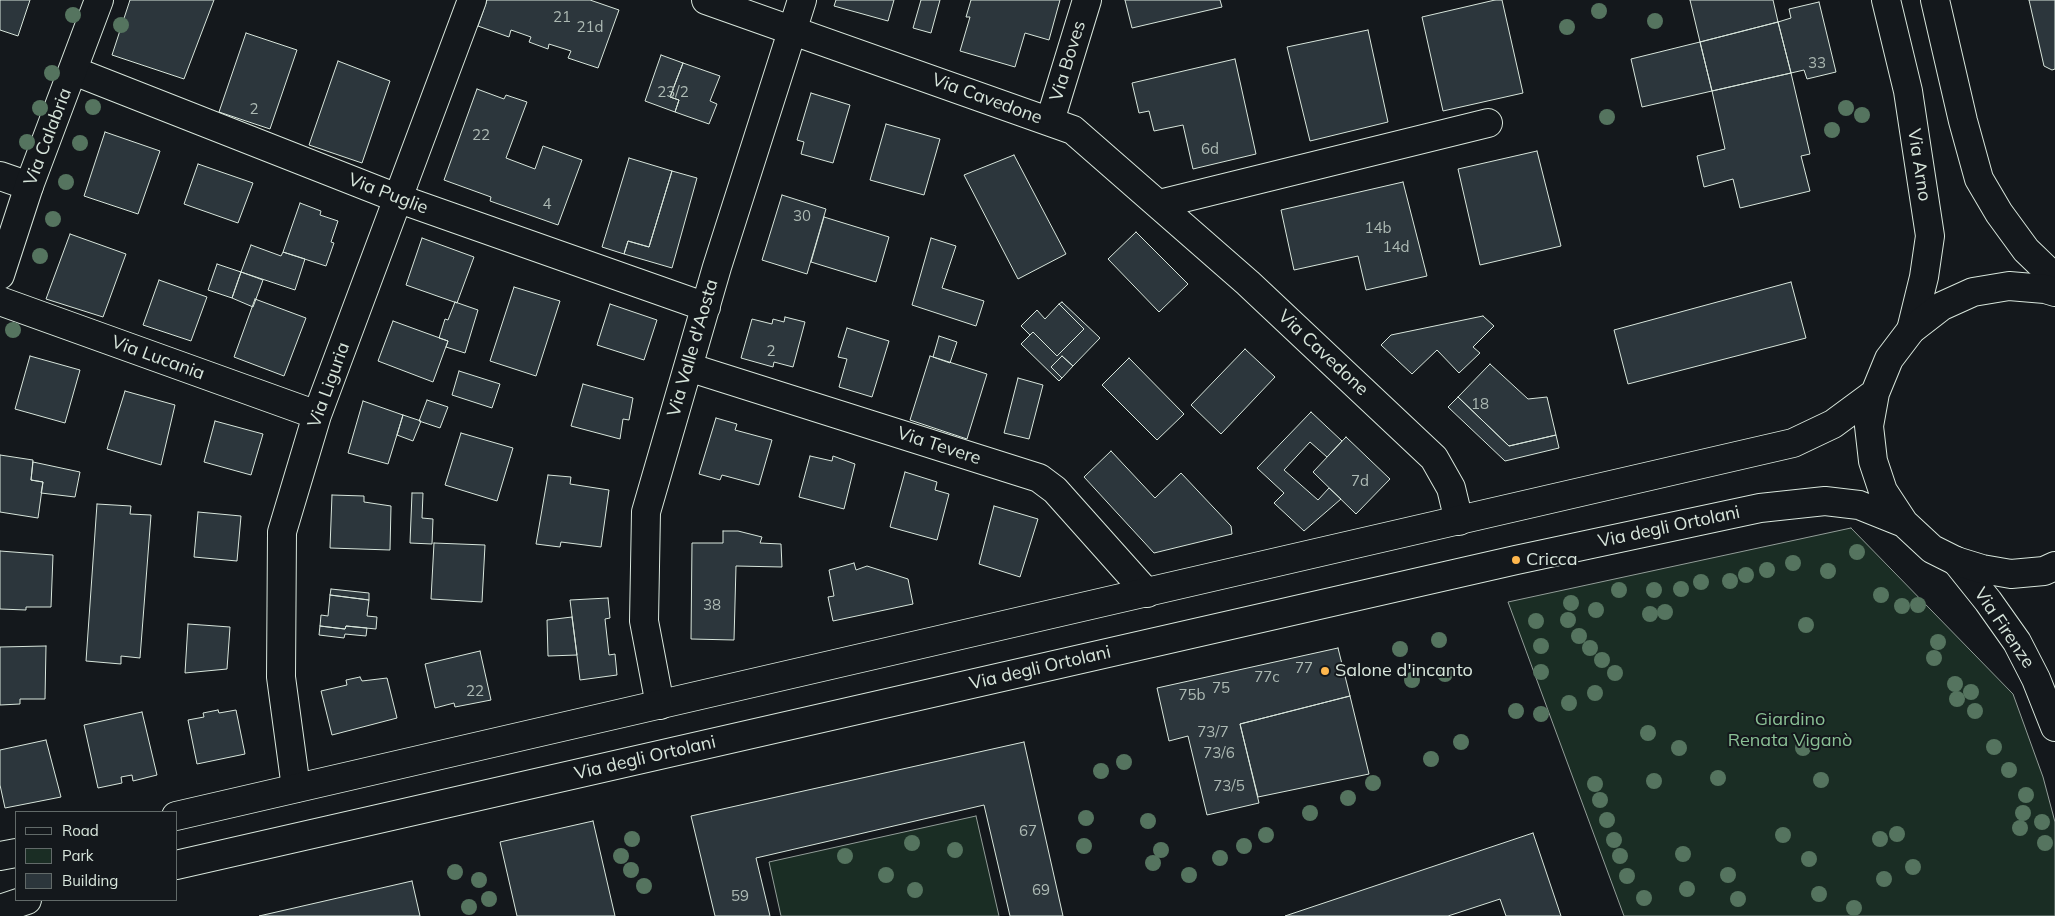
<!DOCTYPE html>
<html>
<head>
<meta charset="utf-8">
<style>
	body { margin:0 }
	#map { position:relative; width:2055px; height:916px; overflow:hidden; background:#14181c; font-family:Mulish,sans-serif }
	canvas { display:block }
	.legend { position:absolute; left:15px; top:811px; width:162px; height:90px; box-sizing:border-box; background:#14181c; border:1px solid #626a69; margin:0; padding:6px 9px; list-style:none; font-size:15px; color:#d8e6dc }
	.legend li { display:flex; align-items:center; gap:10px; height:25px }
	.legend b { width:25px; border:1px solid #626a69 }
</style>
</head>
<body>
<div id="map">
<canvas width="2055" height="916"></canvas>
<ul class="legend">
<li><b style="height:6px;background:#14181c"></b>Road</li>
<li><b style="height:14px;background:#1a2d24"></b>Park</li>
<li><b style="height:14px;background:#2c363c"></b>Building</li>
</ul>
</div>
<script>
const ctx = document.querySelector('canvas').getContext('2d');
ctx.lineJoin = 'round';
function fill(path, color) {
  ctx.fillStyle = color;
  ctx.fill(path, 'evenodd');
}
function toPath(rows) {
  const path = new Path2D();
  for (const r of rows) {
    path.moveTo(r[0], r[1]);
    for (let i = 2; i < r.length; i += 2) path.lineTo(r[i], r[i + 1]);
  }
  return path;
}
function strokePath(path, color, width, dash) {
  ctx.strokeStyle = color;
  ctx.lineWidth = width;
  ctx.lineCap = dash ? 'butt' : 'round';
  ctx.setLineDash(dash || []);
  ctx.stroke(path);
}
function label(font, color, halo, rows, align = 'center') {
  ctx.font = font + ' Mulish,sans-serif';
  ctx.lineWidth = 4;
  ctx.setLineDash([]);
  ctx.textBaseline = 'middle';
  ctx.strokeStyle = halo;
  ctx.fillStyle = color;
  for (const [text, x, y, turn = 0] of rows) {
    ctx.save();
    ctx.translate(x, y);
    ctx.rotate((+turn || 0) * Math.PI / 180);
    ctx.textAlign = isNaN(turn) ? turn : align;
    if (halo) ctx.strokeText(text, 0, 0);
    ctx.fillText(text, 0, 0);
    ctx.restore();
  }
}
const green = toPath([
	[1851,528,2013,694,2043,777,2055,822,2055,916,1624,916,1508,602,1851,528],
	[976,816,999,916,781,916,769,862,976,816]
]);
fill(green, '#1a2d24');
strokePath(green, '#939e99', 1);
const building = toPath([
	[0,0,30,0,18,36,0,30,0,0],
	[130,0,214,0,184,79,112,55,130,0],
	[487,0,590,0,619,10,598,68,568,58,571,51,549,44,548,49,529,42,531,37,511,30,509,37,478,26,487,0],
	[836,0,894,0,888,21,834,6,836,0],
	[921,0,940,0,931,33,913,28,921,0],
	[971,0,1060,0,1049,40,1025,33,1015,67,960,51,970,17,966,17,971,0],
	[1125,0,1220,0,1222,7,1132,28,1125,0],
	[1495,0,1502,0,1523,93,1443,111,1422,17,1495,0],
	[1690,0,1773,0,1778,22,1700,42,1690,0],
	[2029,0,2055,0,2055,69,2052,70,2044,66,2029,0],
	[1819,2,1836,72,1807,79,1804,70,1791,73,1778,22,1791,18,1789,9,1819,2],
	[1778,22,1791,73,1712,91,1700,42,1778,22],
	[1368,30,1388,122,1310,141,1287,47,1368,30],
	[246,33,297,50,270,129,219,112,246,33],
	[1700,42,1712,91,1642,107,1631,59,1700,42],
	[661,55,683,63,670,97,679,100,675,112,645,101,661,55],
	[1235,59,1256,154,1193,169,1183,125,1154,131,1149,111,1139,113,1132,83,1235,59],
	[338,61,390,81,362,163,309,145,338,61],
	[683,63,720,76,710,101,717,104,709,124,675,112,679,100,670,97,683,63],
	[1791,73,1810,154,1801,156,1810,191,1740,208,1733,179,1704,187,1697,156,1725,149,1712,91,1791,73],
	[477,89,504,99,506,95,527,102,506,158,535,169,543,146,582,160,558,225,490,201,491,197,444,180,477,89],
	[811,93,850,105,833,163,801,154,804,142,797,140,811,93],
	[886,124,940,139,924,195,870,180,886,124],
	[105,132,160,151,138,214,84,196,105,132],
	[1537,151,1561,246,1480,265,1458,169,1537,151],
	[1014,155,1066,254,1018,279,964,175,1014,155],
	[629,158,672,171,649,247,628,241,624,254,602,247,629,158],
	[198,164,253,183,238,223,184,204,198,164],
	[672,171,697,178,672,268,624,254,628,241,649,247,672,171],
	[1403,182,1427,276,1366,290,1358,256,1294,270,1281,210,1403,182],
	[782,195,826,209,807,274,762,260,782,195],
	[300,203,321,211,320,215,338,221,331,242,334,243,326,266,283,252,300,203],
	[824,217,889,237,876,282,811,262,824,217],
	[1136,232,1188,284,1159,312,1108,259,1136,232],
	[70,234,126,254,103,317,46,299,70,234],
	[422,238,474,257,457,303,406,285,422,238],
	[931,238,956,246,942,288,984,301,976,326,912,305,931,238],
	[251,245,281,256,283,252,305,259,295,290,241,272,251,245],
	[217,264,241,272,232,298,208,290,217,264],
	[241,272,263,280,253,307,232,298,241,272],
	[159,280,207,297,191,341,143,325,159,280],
	[1791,282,1806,338,1628,384,1614,330,1791,282],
	[514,287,560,301,536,376,490,361,514,287],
	[255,299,306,318,284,376,234,357,255,299],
	[455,302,478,310,465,353,446,347,448,341,439,338,445,319,448,320,455,302],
	[1062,302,1100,338,1073,366,1062,356,1051,367,1062,378,1059,381,1021,344,1033,332,1057,356,1084,329,1059,304,1062,302],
	[610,304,657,320,644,360,597,345,610,304],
	[1059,304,1084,329,1057,356,1033,332,1030,335,1021,326,1037,310,1045,319,1059,304],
	[1483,316,1494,326,1473,347,1480,353,1459,373,1437,350,1412,374,1381,345,1391,335,1483,316],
	[785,317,805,322,793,367,774,362,773,367,741,358,752,319,772,324,773,319,784,322,785,317],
	[393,321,448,341,433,382,378,361,393,321],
	[847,328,889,341,872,397,839,387,847,359,838,357,847,328],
	[939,336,957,342,950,363,933,357,939,336],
	[1245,349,1275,377,1221,434,1191,405,1245,349],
	[30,356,80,370,65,423,15,409,30,356],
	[930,356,987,374,967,439,910,420,930,356],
	[1062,356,1073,366,1062,378,1051,367,1062,356],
	[1129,358,1184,414,1157,440,1102,385,1129,358],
	[1490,364,1528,399,1547,397,1556,435,1509,446,1458,397,1490,364],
	[459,371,500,384,492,408,452,395,459,371],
	[1018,378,1043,385,1029,439,1004,433,1018,378],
	[583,384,633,398,629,420,623,419,620,439,571,426,583,384],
	[125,391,175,405,161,465,107,449,125,391],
	[1458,397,1509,446,1556,435,1559,448,1505,461,1448,407,1458,397],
	[427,400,448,407,440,428,419,421,427,400],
	[363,401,403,415,388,464,348,453,363,401],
	[1311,412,1342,441,1327,457,1310,442,1284,470,1318,500,1329,488,1341,499,1304,531,1274,503,1284,493,1257,468,1311,412],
	[403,415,421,421,413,441,397,435,403,415],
	[716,418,737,424,735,430,772,440,759,485,722,475,720,480,699,474,716,418],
	[215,421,263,434,251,475,204,462,215,421],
	[461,433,513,448,497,501,445,485,461,433],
	[1346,437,1390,479,1356,514,1313,472,1346,437],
	[1111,451,1155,498,1181,473,1231,526,1232,534,1154,553,1084,477,1111,451],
	[0,455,33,460,31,480,43,482,38,518,0,512,0,455],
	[810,456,832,461,833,456,855,464,844,509,799,497,810,456],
	[33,462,80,472,75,497,41,493,43,482,31,480,33,462],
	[905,472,937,482,935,490,949,494,937,540,890,527,905,472],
	[548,475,571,477,570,484,609,490,601,547,561,542,560,547,536,544,548,475],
	[412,493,423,493,422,518,433,519,432,544,410,543,412,493],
	[332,495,364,496,364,502,391,506,390,550,330,548,332,495],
	[97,504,131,506,130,514,151,515,140,658,121,656,121,664,86,661,97,504],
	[994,506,1038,519,1020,577,979,564,994,506],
	[198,512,241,516,237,561,194,557,198,512],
	[723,531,738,531,762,537,760,543,781,544,782,567,736,566,734,640,691,639,692,543,723,543,723,531],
	[434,543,485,545,482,602,431,599,434,543],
	[0,551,53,555,51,607,26,607,26,610,0,609,0,551],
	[854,563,856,570,867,566,908,579,913,604,833,621,828,597,834,596,829,570,854,563],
	[331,589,369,593,369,600,330,595,331,589],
	[330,595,369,600,367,616,377,617,376,629,346,626,345,629,320,626,321,615,328,616,330,595],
	[608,598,610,618,605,619,609,655,615,654,617,675,580,680,570,600,608,598],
	[572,617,577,655,548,656,547,620,572,617],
	[188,624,230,627,227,669,185,673,188,624],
	[320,626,345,629,346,626,367,628,366,636,345,634,344,638,319,635,320,626],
	[46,646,45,699,20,699,20,704,0,705,0,647,46,646],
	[1338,648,1350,696,1240,724,1259,803,1207,815,1188,736,1169,741,1157,688,1338,648],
	[480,651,491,700,455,707,454,703,435,708,425,664,480,651],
	[360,677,362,681,387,678,397,718,332,735,321,691,347,685,346,680,360,677],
	[1350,696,1369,774,1258,797,1240,724,1350,696],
	[218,710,219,713,236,710,245,754,197,764,188,720,204,717,203,713,218,710],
	[142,712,157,775,133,781,132,775,121,777,122,783,98,788,84,725,142,712],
	[46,740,61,797,5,808,0,785,0,750,46,740],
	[1024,742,1063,916,1010,916,984,805,756,858,770,916,715,916,691,816,1024,742],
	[593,821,615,916,517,916,500,842,593,821],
	[1533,833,1561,916,1506,916,1500,899,1448,916,1285,916,1533,833],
	[412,881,420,916,259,916,412,881]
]);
fill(building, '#2c363c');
strokePath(building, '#d8e6dc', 1);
const minor = toPath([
	[706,0,1073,130,1248,283,1434,458,1451,488,1459,521],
	[74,71,397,198,706,307],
	[1050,121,1087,0],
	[0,176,29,186],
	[1159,204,1488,123],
	[0,301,317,415],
	[688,367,1039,478,1055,490,1147,593],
	[660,705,644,621,646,512,717,267,802,0],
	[296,788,281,677,282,532,317,415,472,0]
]);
const tertiary = toPath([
	[1886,0,1908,91,1930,236,1924,277,1911,330],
	[1935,0,1963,121,1979,179,1999,213,2026,250,2055,278],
	[0,275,29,186,99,0],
	[1956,561,1988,601,2017,642,2036,679,2055,727]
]);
const primary = toPath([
	[2055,292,2045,289,2009,286,1973,292,1942,306,1911,330,1889,359,1875,393,1869,426,1873,461,1883,491,1904,523,1932,549,1956,561,1982,569,2011,574,2044,571,2055,566],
	[176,816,1793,443,1833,424,1875,393],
	[0,856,16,853],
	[176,865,1516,560,1760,508,1825,501,1859,505,1904,523],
	[0,909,27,900]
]);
strokePath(minor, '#d8e6dc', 30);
strokePath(tertiary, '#d8e6dc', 30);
strokePath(primary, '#d8e6dc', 30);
strokePath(minor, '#14181c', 28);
strokePath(tertiary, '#14181c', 28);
strokePath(primary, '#14181c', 28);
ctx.fillStyle = '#55745f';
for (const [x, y] of [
	[1599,11],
	[73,15],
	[1655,21],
	[121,25],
	[1567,27],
	[52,73],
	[93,107],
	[40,108],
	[1846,108],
	[1862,115],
	[1607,117],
	[1832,130],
	[27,142],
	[80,143],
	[66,182],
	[53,219],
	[40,256],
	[13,330],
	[1857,552],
	[1793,563],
	[1767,570],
	[1828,571],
	[1746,575],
	[1730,581],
	[1701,582],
	[1681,589],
	[1619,590],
	[1654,590],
	[1881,595],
	[1571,603],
	[1918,605],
	[1902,606],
	[1596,610],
	[1665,612],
	[1650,614],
	[1568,620],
	[1536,621],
	[1806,625],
	[1579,636],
	[1439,640],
	[1938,642],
	[1541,646],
	[1590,648],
	[1400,649],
	[1934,658],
	[1602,660],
	[1541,672],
	[1615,673],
	[1445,674],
	[1412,680],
	[1955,684],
	[1971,692],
	[1595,693],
	[1957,699],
	[1569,703],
	[1516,711],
	[1975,711],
	[1541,714],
	[1648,733],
	[1461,742],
	[1994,747],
	[1679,748],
	[1803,748],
	[1431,759],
	[1124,762],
	[2009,770],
	[1101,771],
	[1718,778],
	[1821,780],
	[1654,781],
	[1373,783],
	[1595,784],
	[2026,795],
	[1348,798],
	[1600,800],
	[1310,813],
	[2023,813],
	[1086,818],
	[1607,820],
	[1148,821],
	[2042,822],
	[2020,828],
	[1897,834],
	[1266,835],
	[1783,835],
	[632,839],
	[1880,839],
	[1614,840],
	[912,843],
	[2045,843],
	[1084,846],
	[1244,846],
	[955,850],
	[1161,850],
	[1683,854],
	[621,856],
	[845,856],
	[1620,856],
	[1220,858],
	[1809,859],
	[1153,863],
	[1913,867],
	[631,870],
	[455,872],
	[886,875],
	[1189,875],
	[1728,875],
	[1627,876],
	[1884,879],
	[479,880],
	[644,886],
	[1687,889],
	[915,890],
	[1819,894],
	[1644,898],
	[489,899],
	[1738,899],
	[469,907],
	[1854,908]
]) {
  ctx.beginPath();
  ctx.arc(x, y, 8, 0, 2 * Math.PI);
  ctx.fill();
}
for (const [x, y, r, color] of [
	[1516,560,5,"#ffb74d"],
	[1325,671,5,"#ffb74d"]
]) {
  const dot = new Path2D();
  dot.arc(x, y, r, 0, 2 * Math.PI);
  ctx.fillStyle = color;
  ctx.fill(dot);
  strokePath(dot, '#14181c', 2);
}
label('15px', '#adbab4', null, [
	["21",562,17],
	["21d",590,27],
	["33",1817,63],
	["23/2",673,92],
	["2",254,109],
	["22",481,135],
	["6d",1210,149],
	["4",547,204],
	["30",802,216],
	["14b",1378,228],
	["14d",1396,247],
	["2",771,351],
	["18",1480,404],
	["7d",1360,481],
	["38",712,605],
	["77",1304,668],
	["77c",1267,677],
	["75",1221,688],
	["22",475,691],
	["75b",1192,695],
	["73/7",1213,732],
	["73/6",1219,753],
	["73/5",1229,786],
	["67",1028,831],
	["69",1041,890],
	["59",740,896]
]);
label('18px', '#d8e6dc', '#14181c', [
	["Via Boves",1068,61,-73],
	["Via Cavedone",987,99,20],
	["Via Calabria",48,137,-69],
	["Via Arno",1919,165,81],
	["Via Puglie",388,194,21],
	["Via Valle d'Aosta",693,348,-74],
	["Via Cavedone",1323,353,43],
	["Via Lucania",158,358,20],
	["Via Liguria",329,385,-70],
	["Via Tevere",939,446,18],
	["Via degli Ortolani",1669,527,-12],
	["Via Firenze",2004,628,56],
	["Via degli Ortolani",1040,668,-13],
	["Via degli Ortolani",645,758,-13]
]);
label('18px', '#d8e6dc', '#14181c', [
	["Cricca",1526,560],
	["Salone d'incanto",1335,671]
], 'left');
label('18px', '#8ac095', '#14181c', [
	["Giardino",1790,720],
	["Renata Viganò",1790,741]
]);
</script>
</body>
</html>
